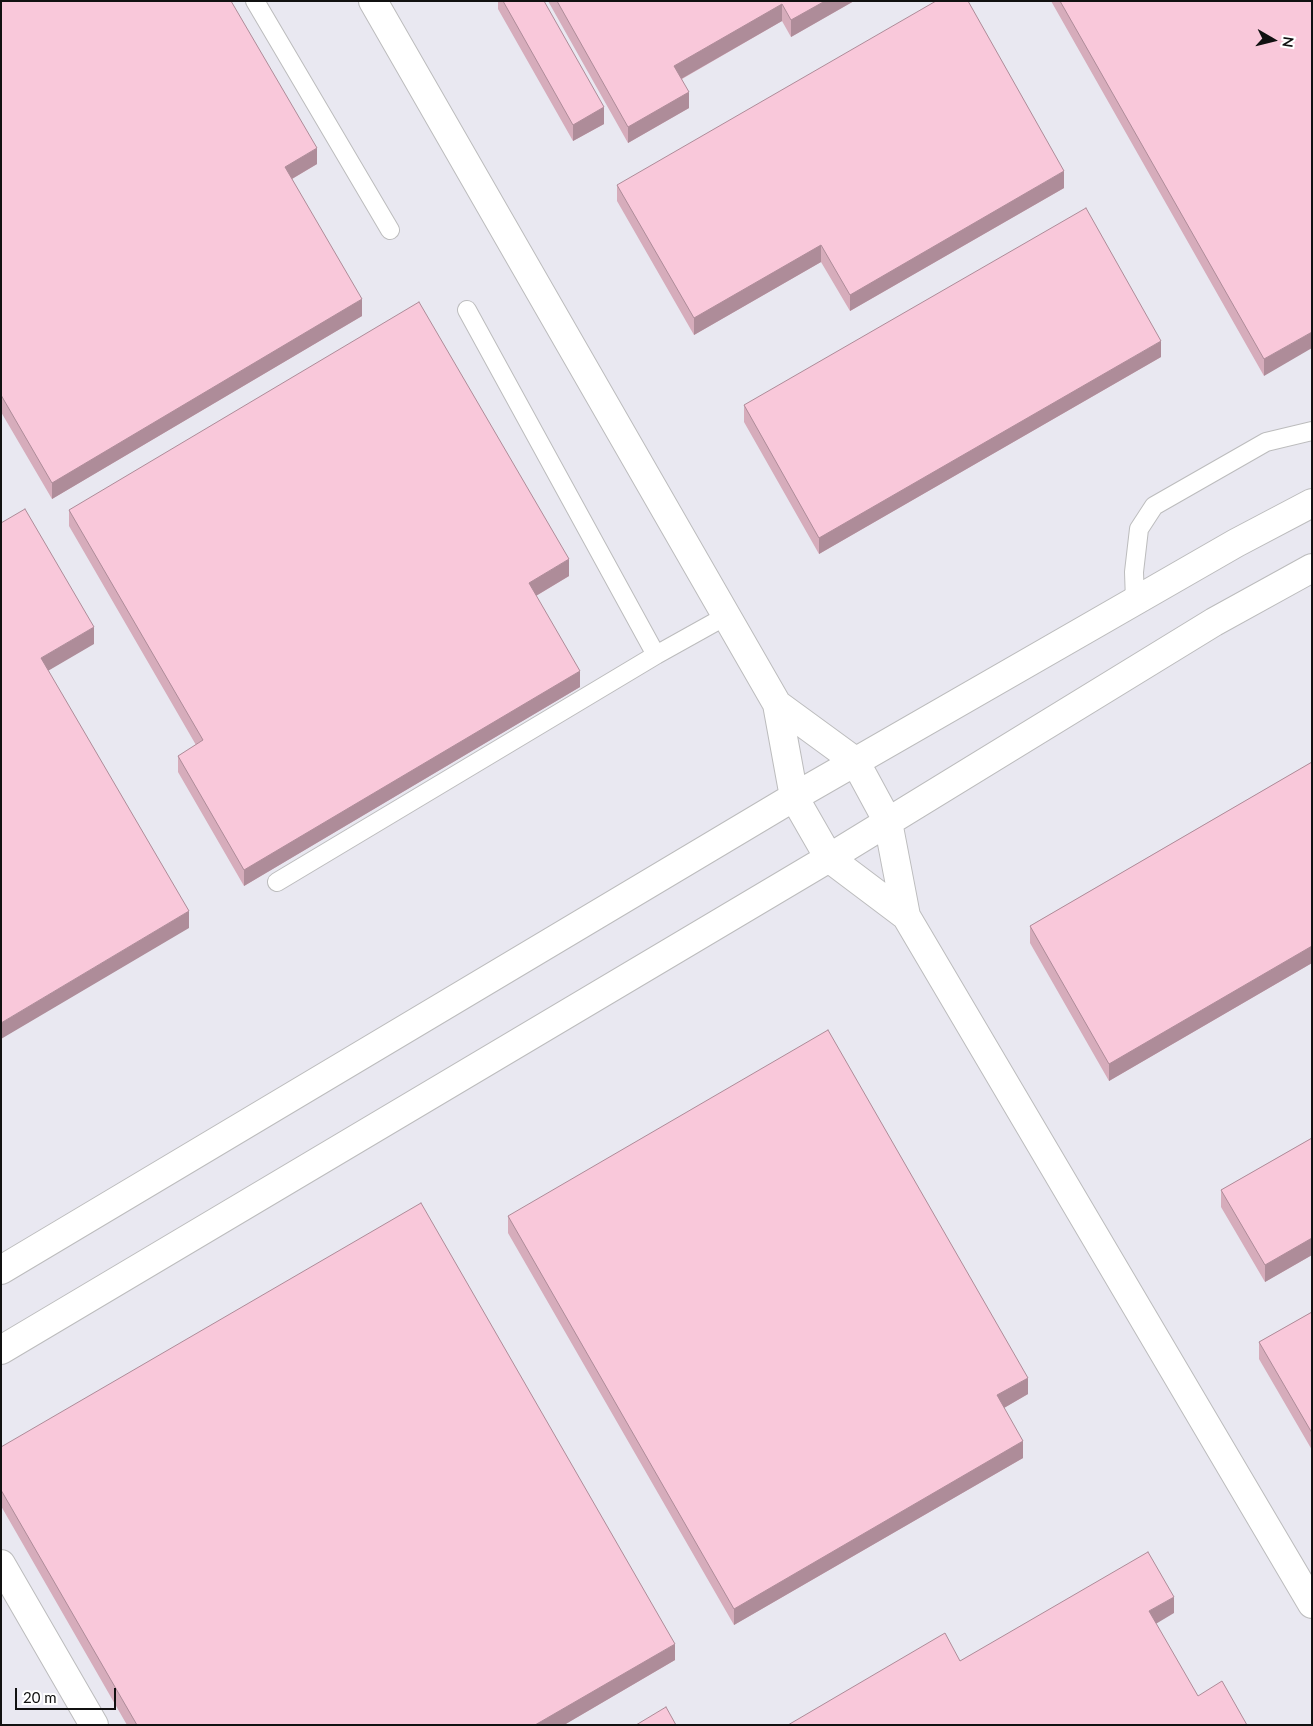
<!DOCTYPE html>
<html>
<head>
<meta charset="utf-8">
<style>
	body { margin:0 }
	#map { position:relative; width:1313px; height:1726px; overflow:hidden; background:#f3f3f4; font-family:Lato,sans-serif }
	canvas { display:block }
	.frame { position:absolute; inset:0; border:2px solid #111; pointer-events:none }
	.north { position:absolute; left:1248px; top:15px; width:50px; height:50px; -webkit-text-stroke:4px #fff; paint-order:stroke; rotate:98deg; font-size:14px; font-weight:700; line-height:20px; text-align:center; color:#111 }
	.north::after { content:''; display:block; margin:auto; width:18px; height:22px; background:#111; clip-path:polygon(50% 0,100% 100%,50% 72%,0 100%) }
	.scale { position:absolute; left:15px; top:1688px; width:101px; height:22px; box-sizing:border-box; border:2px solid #111; border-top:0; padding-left:6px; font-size:15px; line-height:18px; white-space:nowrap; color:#111; -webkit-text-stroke:4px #fff; paint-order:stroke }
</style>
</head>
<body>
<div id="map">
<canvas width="1313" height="1726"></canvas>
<div class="frame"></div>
<div class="north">N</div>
<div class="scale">20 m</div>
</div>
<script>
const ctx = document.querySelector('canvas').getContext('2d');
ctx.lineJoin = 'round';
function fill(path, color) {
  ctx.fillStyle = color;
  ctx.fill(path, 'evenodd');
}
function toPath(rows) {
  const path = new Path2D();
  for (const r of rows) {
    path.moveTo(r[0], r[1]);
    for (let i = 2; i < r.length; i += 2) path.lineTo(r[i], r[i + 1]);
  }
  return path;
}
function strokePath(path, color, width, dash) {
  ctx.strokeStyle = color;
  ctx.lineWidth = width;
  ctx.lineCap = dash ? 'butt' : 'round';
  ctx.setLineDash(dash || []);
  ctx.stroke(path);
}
fill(toPath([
	[1,1,1312,1,1312,1725,1,1725]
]), '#e9e8f1');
const service = toPath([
	[255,1,390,230],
	[467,310,656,655],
	[1135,601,1134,572,1139,529,1154,506,1266,442,1312,431],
	[277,882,656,655,726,616]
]);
const minor = toPath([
	[373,1,777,704,794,797,829,858,906,916],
	[777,704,855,761,888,822,906,916,1312,1604],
	[1,1270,794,797,1236,543,1312,503],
	[1,1350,829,858,1214,622,1312,568],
	[1,1564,94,1725]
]);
strokePath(service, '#bcbcbd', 20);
strokePath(minor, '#bcbcbd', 30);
strokePath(service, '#fff', 18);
strokePath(minor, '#fff', 28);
fill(toPath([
	[1,1,317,164,292,179,362,316,52,499,1,412],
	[498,1,544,1,604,124,573,141,498,9],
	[548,1,854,1,791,37,782,21,682,79,689,108,628,143],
	[1051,1,1312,1,1264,376],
	[617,185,1064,188,850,311,821,262,694,335,617,201],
	[1161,357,819,554,744,422,744,405],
	[69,510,569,576,536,596,580,687,244,886,178,772,178,756,196,745,69,526],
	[1312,762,1312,963,1109,1081,1030,943,1030,926],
	[1312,1138,1312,1255,1265,1282,1221,1207,1221,1190],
	[508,1216,1028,1394,1004,1408,1023,1458,734,1625,508,1233],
	[1312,1312,1312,1450,1259,1359,1259,1342],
	[1,1447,675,1660,564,1725,127,1725,1,1506]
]), '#d6acbb');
fill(toPath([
	[825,1,854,1,791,37,791,20],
	[782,4,782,21,674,83,674,66],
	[689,92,689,108,628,143,628,127],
	[604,107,604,124,573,141,573,125],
	[317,148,317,164,285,183,285,167],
	[1064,171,1064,188,850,311,850,295],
	[821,245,821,262,694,335,694,318],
	[362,299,362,316,52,499,52,483],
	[1312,332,1312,348,1264,376,1264,359],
	[1161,341,1161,357,819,554,819,538],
	[569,559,569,576,529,600,529,583],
	[94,627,94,644,41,675,41,658],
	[580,671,580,687,244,886,244,870],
	[189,911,189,928,1,1039,1,1023],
	[1312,946,1312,963,1109,1081,1109,1064],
	[1312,1238,1312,1255,1265,1282,1265,1265],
	[1028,1378,1028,1394,997,1412,997,1395],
	[1023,1441,1023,1458,734,1625,734,1609],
	[1174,1597,1174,1613,1149,1628,1149,1611],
	[675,1644,675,1660,564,1725,535,1725]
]), '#ae8c99');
const building = toPath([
	[1,1,231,1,317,148,285,167,362,299,52,483,1,395,1,1],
	[503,1,544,1,604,107,573,125,503,1],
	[557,1,825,1,791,20,782,4,674,66,689,92,628,127,557,1],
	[936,1,968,1,1064,171,850,295,821,245,694,318,617,185,936,1],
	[1060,1,1312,1,1312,332,1264,359,1060,1],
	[1086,208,1161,341,819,538,744,405,1086,208],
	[419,302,569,559,529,583,580,671,244,870,178,756,203,740,69,510,419,302],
	[25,509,94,627,41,658,189,911,1,1023,1,523,25,509],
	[1312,762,1312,946,1109,1064,1030,926,1312,762],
	[828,1030,1028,1378,997,1395,1023,1441,734,1609,508,1216,828,1030],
	[1312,1138,1312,1238,1265,1265,1221,1190,1312,1138],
	[421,1203,675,1644,535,1725,137,1725,1,1490,1,1447,421,1203],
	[1312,1312,1312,1433,1259,1342,1312,1312],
	[1148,1552,1174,1597,1149,1611,1198,1696,1222,1681,1247,1725,788,1725,945,1633,960,1661,1148,1552],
	[666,1707,676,1725,636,1725,666,1707]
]);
fill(building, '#f9c8da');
strokePath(building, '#ae8c99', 1);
</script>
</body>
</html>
